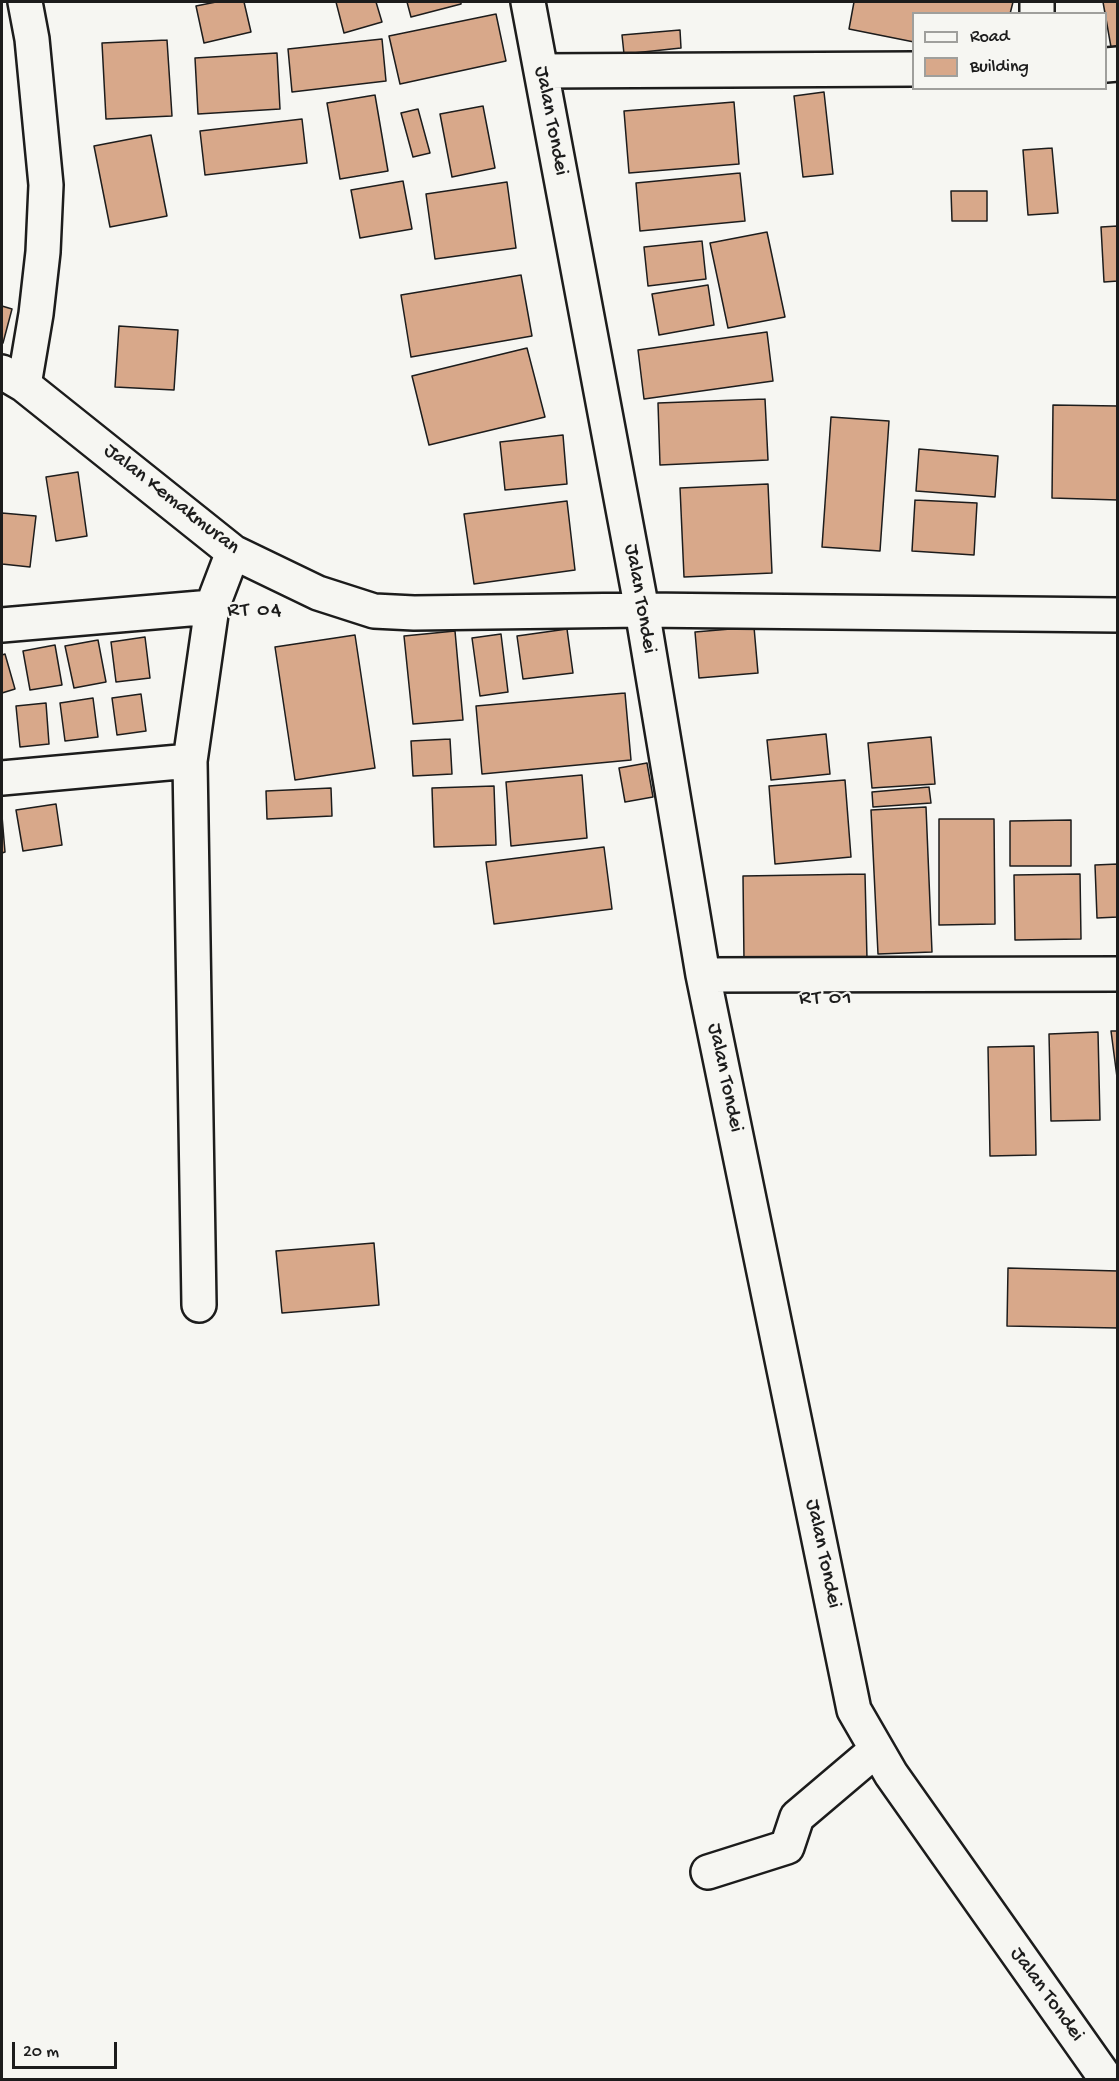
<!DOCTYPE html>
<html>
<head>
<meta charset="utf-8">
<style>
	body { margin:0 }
	#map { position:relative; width:1119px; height:2081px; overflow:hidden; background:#f6f6f2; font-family:"Gochi Hand",sans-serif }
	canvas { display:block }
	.frame { position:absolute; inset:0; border:3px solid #1c1c1c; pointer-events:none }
	.legend { position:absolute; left:912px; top:12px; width:195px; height:78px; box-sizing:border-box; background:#f6f6f2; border:2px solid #9f9f9c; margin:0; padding:8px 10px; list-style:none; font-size:18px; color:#1c1c1c }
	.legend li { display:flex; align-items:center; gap:12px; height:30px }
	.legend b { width:30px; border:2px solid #9f9f9c }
	.scale { position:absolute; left:12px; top:2042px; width:105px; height:27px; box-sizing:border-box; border:3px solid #1c1c1c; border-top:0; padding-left:8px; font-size:18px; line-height:21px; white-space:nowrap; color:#1c1c1c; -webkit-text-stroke:4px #f6f6f2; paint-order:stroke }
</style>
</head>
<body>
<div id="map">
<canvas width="1119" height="2081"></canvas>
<div class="frame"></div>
<ul class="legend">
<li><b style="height:8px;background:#f6f6f2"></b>Road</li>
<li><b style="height:16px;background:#d8a88a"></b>Building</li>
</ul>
<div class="scale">20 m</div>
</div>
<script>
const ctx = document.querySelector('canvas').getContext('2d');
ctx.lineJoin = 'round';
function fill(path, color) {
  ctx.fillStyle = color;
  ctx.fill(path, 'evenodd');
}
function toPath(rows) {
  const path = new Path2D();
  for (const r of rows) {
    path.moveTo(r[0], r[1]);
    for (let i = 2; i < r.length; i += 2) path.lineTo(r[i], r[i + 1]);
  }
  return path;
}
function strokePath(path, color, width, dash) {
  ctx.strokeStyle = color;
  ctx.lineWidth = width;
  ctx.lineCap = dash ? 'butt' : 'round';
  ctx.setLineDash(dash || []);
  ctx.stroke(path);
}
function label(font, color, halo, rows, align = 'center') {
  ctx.font = font + ' "Gochi Hand",sans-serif';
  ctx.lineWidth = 4.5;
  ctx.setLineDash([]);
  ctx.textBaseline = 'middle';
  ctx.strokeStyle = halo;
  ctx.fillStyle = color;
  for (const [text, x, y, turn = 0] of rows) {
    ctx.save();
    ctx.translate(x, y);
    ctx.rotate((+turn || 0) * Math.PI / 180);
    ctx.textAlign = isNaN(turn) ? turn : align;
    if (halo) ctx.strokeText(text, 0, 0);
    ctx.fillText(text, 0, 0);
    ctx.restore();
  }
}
const building = toPath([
	[216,2,244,2,251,32,204,43,196,6,216,2],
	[336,2,376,2,382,22,344,33,336,2],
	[407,2,461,2,461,4,411,17,407,2],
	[854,2,1013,2,1010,14,914,14,914,42,849,29,854,2],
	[1103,2,1118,2,1118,46,1111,47,1103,2],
	[496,14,506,61,400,84,389,36,496,14],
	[680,30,681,48,624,54,622,35,680,30],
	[382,39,386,81,292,92,288,49,382,39],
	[167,40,172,116,106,119,102,43,167,40],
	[277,53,280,109,198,114,195,58,277,53],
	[824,92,833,174,803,177,794,96,824,92],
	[375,95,388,171,340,179,327,103,375,95],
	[734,102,739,164,629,173,624,111,734,102],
	[483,106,495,168,452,177,440,114,483,106],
	[418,109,430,153,413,157,401,113,418,109],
	[302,119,307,163,205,175,200,131,302,119],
	[151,135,167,216,110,227,94,146,151,135],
	[1052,148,1058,213,1028,215,1023,150,1052,148],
	[740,173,745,221,640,231,636,183,740,173],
	[403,181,412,229,360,238,351,190,403,181],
	[507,182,516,248,435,259,426,194,507,182],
	[951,191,987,191,987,221,952,221,951,191],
	[1118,226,1118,281,1104,282,1101,227,1118,226],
	[767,232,785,317,728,328,710,243,767,232],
	[702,241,706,279,648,286,644,247,702,241],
	[521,275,532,336,411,357,401,295,521,275],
	[708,285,714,325,659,335,652,294,708,285],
	[2,306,12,309,3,343,2,342,2,306],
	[119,326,178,330,174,390,115,387,119,326],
	[767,332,773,381,644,399,638,350,767,332],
	[527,348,545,417,429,445,412,376,527,348],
	[765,399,768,460,660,465,658,403,765,399],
	[1053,405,1118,406,1118,500,1052,498,1053,405],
	[831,417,889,421,880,551,822,547,831,417],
	[563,435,567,484,505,490,500,442,563,435],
	[919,449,998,456,995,497,916,491,919,449],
	[78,472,87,536,56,541,46,477,78,472],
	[768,484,772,573,684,577,680,488,768,484],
	[915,500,977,503,974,555,912,551,915,500],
	[567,501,575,570,474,584,464,514,567,501],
	[2,513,36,516,30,567,2,564,2,513],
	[754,627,758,673,699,678,695,632,754,627],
	[567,629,573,673,523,679,517,636,567,629],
	[455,631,463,720,413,724,404,636,455,631],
	[501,634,508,692,480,696,472,638,501,634],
	[355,635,375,768,295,780,275,647,355,635],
	[145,637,150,678,116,682,111,642,145,637],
	[98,640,106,682,74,688,65,646,98,640],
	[55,645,62,685,30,690,23,651,55,645],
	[5,654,15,689,2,693,2,655,5,654],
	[625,693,631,760,482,774,476,706,625,693],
	[141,694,146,731,117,735,112,698,141,694],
	[93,698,98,737,65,741,60,703,93,698],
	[46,703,49,744,20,747,16,706,46,703],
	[826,734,830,774,771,780,767,740,826,734],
	[931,737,935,784,872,788,868,743,931,737],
	[450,739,452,774,413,776,411,741,450,739],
	[647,763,653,797,625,802,619,768,647,763],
	[582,775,587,838,511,846,506,782,582,775],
	[845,780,851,857,775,864,769,786,845,780],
	[494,786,496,845,434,847,432,788,494,786],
	[929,787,931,803,873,807,872,792,929,787],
	[331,788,332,816,267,819,266,791,331,788],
	[56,804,62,845,23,851,16,810,56,804],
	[926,807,932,952,878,954,871,810,926,807],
	[2,816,5,852,2,853,2,816],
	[939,819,994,819,995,924,939,925,939,819],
	[1071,820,1071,866,1010,866,1010,821,1071,820],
	[604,847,612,909,494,924,486,862,604,847],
	[1118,864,1118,917,1097,918,1095,865,1118,864],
	[865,874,867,959,744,961,743,876,865,874],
	[1080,874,1081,939,1015,940,1014,875,1080,874],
	[1111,1031,1118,1031,1118,1085,1111,1031],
	[1098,1032,1100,1120,1051,1121,1049,1034,1098,1032],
	[1034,1046,1036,1155,990,1156,988,1047,1034,1046],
	[374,1243,379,1305,282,1313,276,1251,374,1243],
	[1008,1268,1118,1271,1118,1328,1007,1326,1008,1268]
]);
fill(building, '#d8a88a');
strokePath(building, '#1c1c1c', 1.5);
const minor = toPath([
	[528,2,642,610,703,975,854,1710,891,1774,1107,2080],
	[1037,14,1037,2],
	[1106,65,1118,64],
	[541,71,914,69],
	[2,372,24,385,233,552,318,593,374,611,414,613,642,610,1118,615],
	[24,385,36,314,43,252,46,185,32,39,25,2],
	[2,625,212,607],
	[2,778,190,761],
	[703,975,1118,974],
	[199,1305,190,761,212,607,233,552],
	[708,1872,787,1847,797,1817,876,1750]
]);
strokePath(minor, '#1c1c1c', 38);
strokePath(minor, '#f6f6f2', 33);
label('21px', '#1c1c1c', '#f6f6f2', [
	["Jalan Tondei",550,121,79],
	["Jalan Kemakmuran",171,500,38],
	["Jalan Tondei",639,599,80],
	["Jalan Tondei",724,1078,78],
	["Jalan Tondei",822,1554,78],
	["Jalan Tondei",1046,1995,54]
]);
ctx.letterSpacing = '1.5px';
label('22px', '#1c1c1c', '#f6f6f2', [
	["RT 04",255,612],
	["RT 01",826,1000]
]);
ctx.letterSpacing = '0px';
</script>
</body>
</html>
